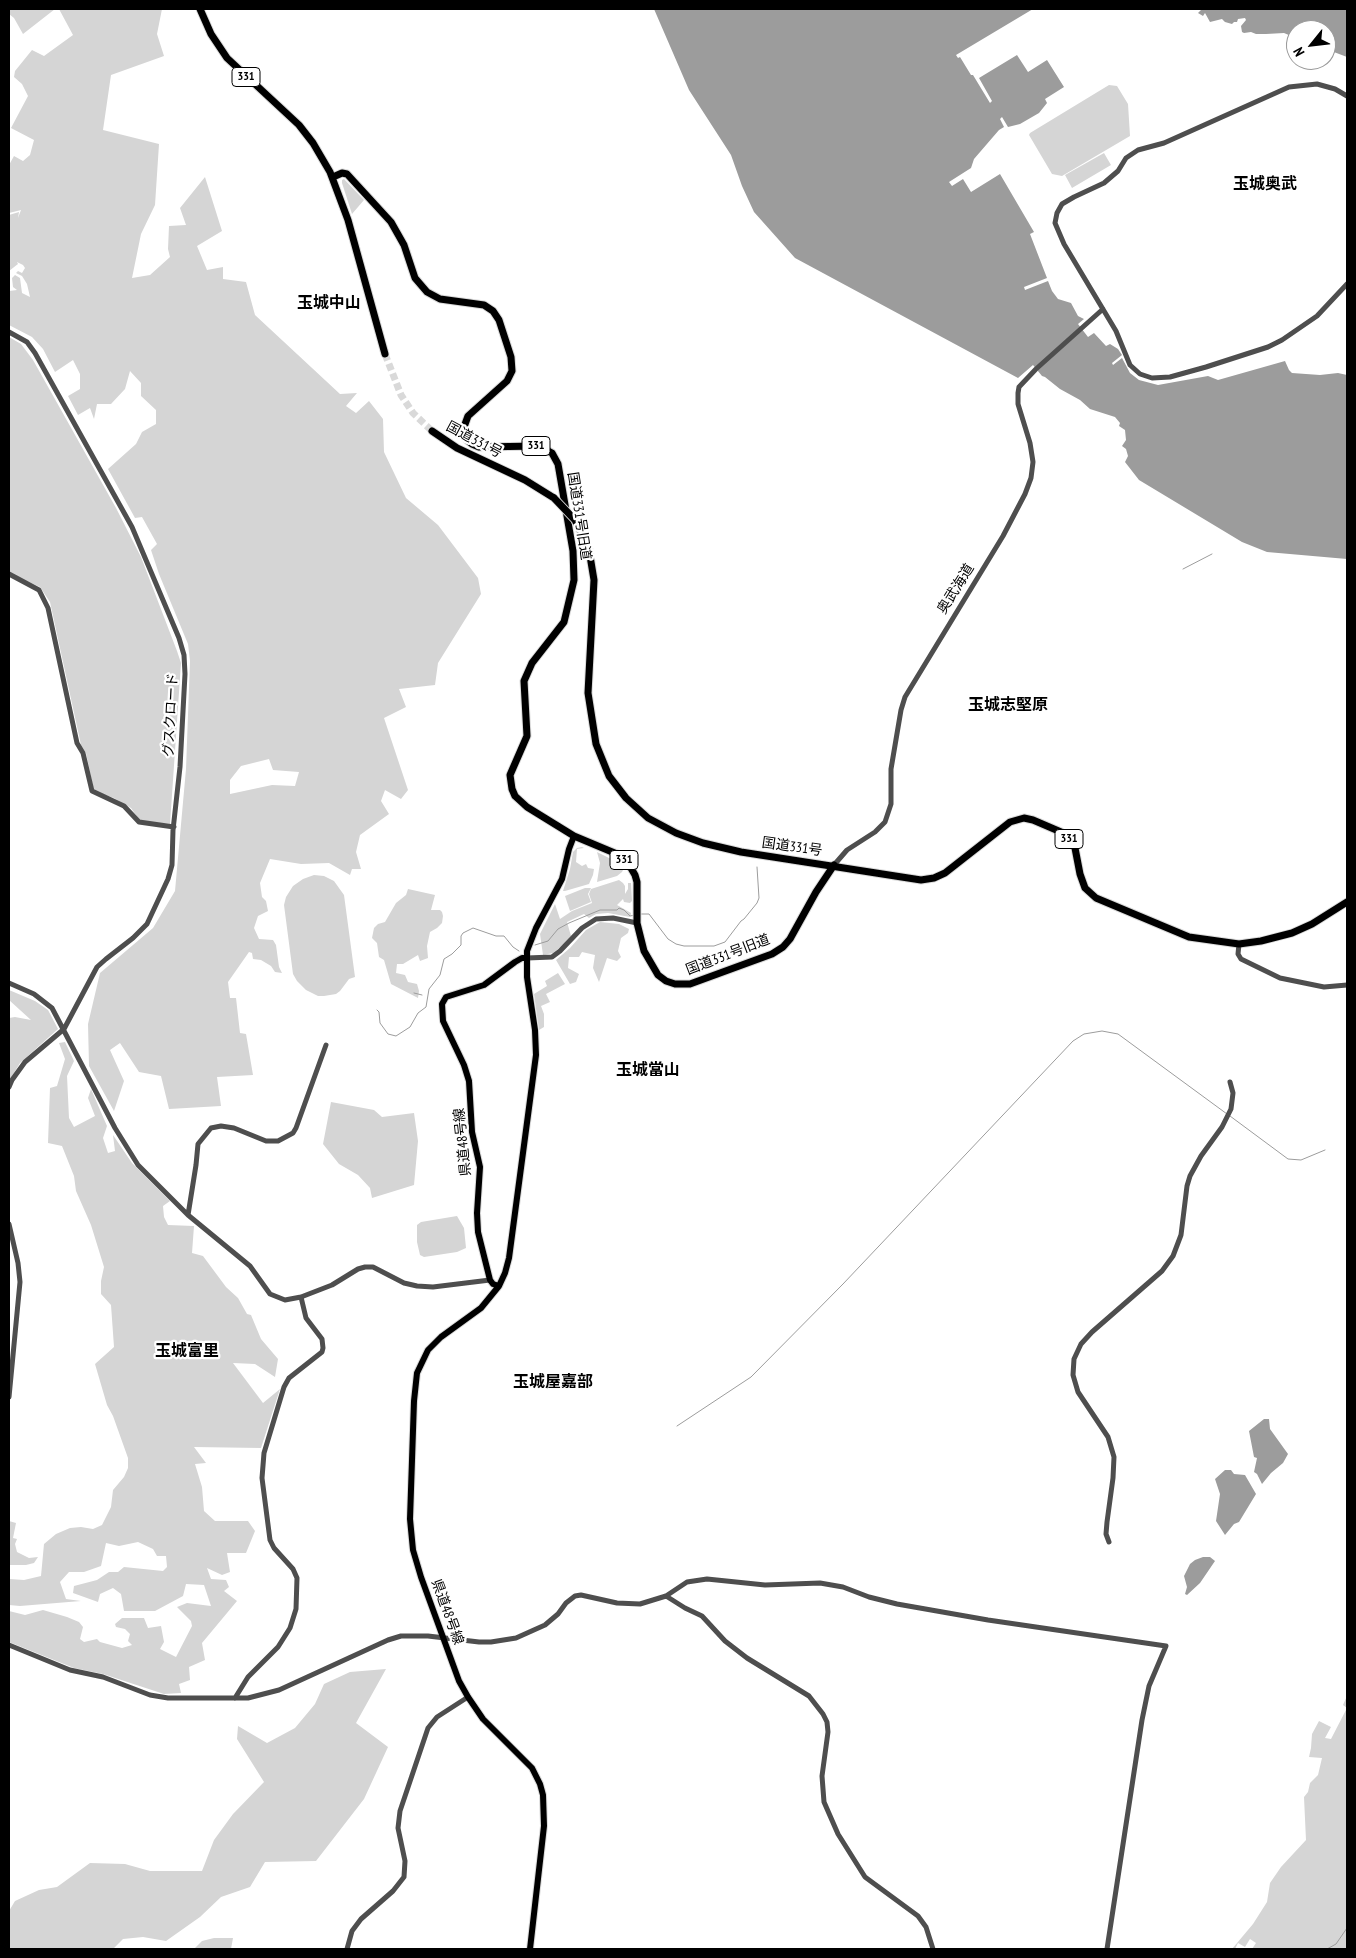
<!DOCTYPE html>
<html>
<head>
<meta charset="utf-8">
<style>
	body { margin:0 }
	#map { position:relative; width:1356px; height:1958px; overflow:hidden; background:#fff; font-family:"PT Sans Narrow",sans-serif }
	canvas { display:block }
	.frame { position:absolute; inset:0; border:10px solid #000; pointer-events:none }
	.north { position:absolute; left:1286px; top:20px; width:50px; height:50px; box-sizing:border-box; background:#fff; border:1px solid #999; border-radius:50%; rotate:241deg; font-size:14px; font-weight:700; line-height:20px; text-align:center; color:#000 }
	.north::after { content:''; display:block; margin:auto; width:18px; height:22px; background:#000; clip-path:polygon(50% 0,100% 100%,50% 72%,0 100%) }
</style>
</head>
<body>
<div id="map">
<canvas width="1356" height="1958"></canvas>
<div class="frame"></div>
<div class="north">N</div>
</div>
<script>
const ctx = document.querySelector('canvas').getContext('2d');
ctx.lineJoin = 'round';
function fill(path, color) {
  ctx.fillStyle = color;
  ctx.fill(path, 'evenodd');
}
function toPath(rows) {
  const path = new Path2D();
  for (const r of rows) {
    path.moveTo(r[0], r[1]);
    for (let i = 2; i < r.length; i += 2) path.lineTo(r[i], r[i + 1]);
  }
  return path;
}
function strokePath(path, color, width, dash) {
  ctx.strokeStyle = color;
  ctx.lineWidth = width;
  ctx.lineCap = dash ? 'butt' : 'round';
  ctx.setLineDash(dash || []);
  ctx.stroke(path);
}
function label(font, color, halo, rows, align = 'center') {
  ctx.font = font + ' "PT Sans Narrow","Noto Sans JP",sans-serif';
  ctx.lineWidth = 4.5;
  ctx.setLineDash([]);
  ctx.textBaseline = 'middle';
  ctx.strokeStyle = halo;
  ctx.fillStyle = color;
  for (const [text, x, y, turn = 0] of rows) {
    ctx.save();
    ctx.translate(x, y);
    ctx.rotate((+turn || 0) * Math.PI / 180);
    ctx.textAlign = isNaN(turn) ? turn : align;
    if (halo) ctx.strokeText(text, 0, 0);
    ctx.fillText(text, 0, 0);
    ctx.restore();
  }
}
fill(toPath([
	[9,9,55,9,23,34,14,18,9,14],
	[59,9,162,9,157,34,164,56,111,75,103,130,159,144,155,205,141,234,132,278,150,275,170,257,168,249,169,226,186,225,180,208,205,177,222,231,197,246,207,270,223,267,223,279,246,282,255,315,340,394,357,393,346,406,356,413,369,401,383,419,384,452,406,498,438,525,478,578,481,594,438,663,435,685,399,689,406,707,384,718,408,790,401,799,385,790,381,801,389,814,360,835,356,852,361,869,352,869,350,875,329,863,301,864,270,859,260,883,262,897,266,901,268,911,258,916,254,928,259,939,273,940,276,945,279,967,282,973,275,972,271,966,261,960,253,959,252,953,249,952,228,982,230,998,236,998,240,1033,246,1034,253,1075,217,1077,221,1106,169,1109,161,1076,139,1072,120,1043,110,1050,124,1081,114,1111,89,1066,88,1024,100,973,153,928,175,891,186,769,190,661,188,644,159,574,151,550,157,544,142,517,135,518,108,469,136,444,142,432,156,424,156,410,141,396,141,383,130,371,125,389,111,404,97,404,94,419,90,408,78,415,68,396,80,389,80,374,73,360,55,372,43,349,32,337,9,325,9,291,17,290,13,287,12,278,15,275,20,278,22,293,30,297,27,284,22,276,16,273,18,271,22,273,25,268,23,265,17,262,18,264,9,271,9,215,19,212,18,218,21,210,9,213,9,165,14,156,23,161,30,155,34,140,11,128,28,96,22,84,14,77,15,71,32,50,44,56,73,35],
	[269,759,273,770,299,772,295,786,272,785,230,794,230,780,241,766],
	[1109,85,1117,86,1128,104,1130,136,1062,176,1052,174,1029,135,1030,133],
	[1104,153,1111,165,1072,188,1065,175],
	[344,179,364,200,352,214,342,183,342,180],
	[9,337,21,344,33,360,116,508,141,557,177,651,181,663,170,824,140,821,131,808,114,798,94,791,86,753,81,745,50,602,40,587,9,573],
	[582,847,584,848,577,849,576,862,582,866,586,864,588,868,594,869,593,875,589,884,565,891,563,891,570,869,573,852,577,848],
	[597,852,621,864,624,868,622,872,617,876,597,882,600,863],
	[314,875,324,876,334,881,344,895,355,977,349,979,340,991,336,994,324,996,318,996,306,990,297,981,293,974,284,905,286,897,293,886,303,879],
	[619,880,623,883,625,886,625,894,628,889,628,883,631,883,632,901,630,903,624,902,623,899,617,905,631,913,630,917,608,913,596,914,589,918,584,914,567,922,571,936,564,944,553,953,543,955,540,934,555,904,560,919,572,911,592,903,589,894,591,889],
	[585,888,591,888,588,894,591,902,570,911,565,896],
	[408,889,435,895,431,910,440,910,442,912,443,916,442,923,437,928,430,932,427,946,428,958,420,961,418,955,403,964,397,964,396,973,405,975,408,982,417,984,419,991,418,998,391,984,384,960,379,957,377,943,372,938,374,928,378,924,385,922,396,903,406,895],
	[600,922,619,924,629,929,628,933,621,938,618,951,621,957,617,961,607,958,599,982,593,968,595,955,582,952,579,957,569,957,568,968,579,974,576,982,570,984,556,960,570,948,586,930],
	[558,973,565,984,546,994,550,1002,541,1006,544,1014,544,1027,539,1030,534,994,547,986,545,981],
	[9,990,35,1001,48,1010,58,1029,20,1063,9,1081,9,1018,15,1017,31,1020,9,1000],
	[65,1042,74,1061,67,1076,69,1118,74,1127,95,1116,88,1098,91,1089,107,1126,103,1138,108,1153,115,1151,113,1135,132,1163,170,1201,163,1206,164,1217,168,1225,194,1226,192,1253,203,1256,226,1287,238,1298,247,1314,251,1315,261,1339,278,1359,275,1377,255,1364,233,1363,263,1403,280,1389,261,1448,194,1447,206,1463,195,1464,202,1487,204,1511,215,1521,248,1521,255,1531,246,1553,227,1553,230,1572,222,1575,207,1568,211,1579,226,1580,229,1587,224,1591,237,1601,202,1643,205,1660,189,1667,190,1680,179,1684,181,1693,164,1694,103,1674,74,1668,9,1642,9,1611,25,1615,43,1610,67,1617,79,1622,83,1627,80,1639,84,1642,97,1639,100,1642,122,1648,132,1645,128,1641,130,1634,125,1629,116,1627,115,1624,122,1618,144,1618,148,1628,161,1626,164,1642,160,1649,176,1657,192,1626,191,1621,177,1607,187,1603,211,1606,204,1585,186,1584,183,1596,155,1611,124,1611,121,1594,113,1588,100,1594,98,1602,73,1593,74,1586,97,1580,109,1572,118,1572,124,1567,163,1571,167,1567,166,1556,157,1556,153,1549,138,1542,119,1546,106,1543,101,1566,84,1572,69,1572,60,1582,66,1599,81,1601,20,1606,9,1605,9,1579,24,1580,41,1576,44,1544,56,1534,70,1528,81,1527,93,1529,102,1525,111,1507,113,1490,124,1477,128,1468,128,1458,113,1416,107,1405,95,1364,114,1347,111,1305,101,1294,101,1281,104,1267,91,1225,76,1191,74,1176,62,1146,48,1143,50,1088,57,1086,65,1059,59,1043],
	[331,1102,374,1110,382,1117,414,1113,418,1141,414,1185,372,1198,370,1188,358,1175,339,1164,323,1144],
	[457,1216,464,1228,466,1248,457,1252,424,1257,420,1255,417,1242,417,1225,421,1222],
	[9,1521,16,1523,13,1538,17,1539,15,1544,17,1552,29,1558,38,1557,34,1563,26,1565,9,1565],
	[386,1669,356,1723,388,1747,364,1799,316,1861,265,1862,250,1887,221,1897,200,1917,166,1941,143,1937,123,1939,113,1949,9,1949,9,1911,15,1901,39,1890,57,1887,90,1863,125,1864,150,1871,202,1871,214,1840,233,1814,264,1782,237,1739,238,1726,267,1743,295,1728,315,1704,324,1684,350,1672],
	[1347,1696,1347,1949,1252,1949,1256,1943,1250,1939,1245,1947,1238,1943,1235,1949,1232,1949,1253,1924,1267,1902,1270,1883,1281,1867,1306,1840,1304,1797,1308,1792,1310,1783,1318,1775,1322,1758,1309,1757,1311,1748,1312,1734,1319,1721,1331,1727,1325,1738,1331,1739,1347,1708,1343,1705],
	[214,1938,233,1938,231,1949,194,1949,202,1941]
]), '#d5d5d5');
fill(toPath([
	[654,9,1033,9,956,55,958,58,960,57,971,75,973,75,990,103,992,101,979,78,1017,55,1028,72,1047,60,1064,87,1045,99,1047,103,1039,113,1020,124,1008,127,1002,117,1000,119,1004,127,999,130,974,159,971,168,949,182,952,186,963,179,971,192,1000,174,1034,232,1030,234,1047,278,1024,287,1025,290,1048,281,1052,291,1058,299,1071,303,1078,316,1084,319,1078,324,1088,337,1094,333,1106,346,1110,344,1118,349,1122,355,1112,363,1113,365,1122,358,1130,373,1139,380,1158,385,1208,376,1218,380,1285,361,1289,370,1292,373,1320,375,1338,373,1347,375,1347,559,1267,552,1242,542,1139,480,1125,462,1128,456,1126,449,1122,446,1126,440,1125,430,1119,426,1120,423,1115,417,1090,409,1080,400,1060,389,1045,377,1042,376,1033,365,1018,378,795,258,754,212,742,186,731,155,689,90],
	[1202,9,1347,9,1347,57,1326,49,1326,30,1296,30,1296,38,1284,33,1266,34,1256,34,1251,32,1244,33,1242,32,1241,26,1246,20,1245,18,1238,19,1237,22,1234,22,1232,24,1225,22,1222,19,1210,22,1205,13,1203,16,1198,13],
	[1264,1419,1269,1419,1270,1429,1288,1454,1283,1463,1271,1473,1262,1484,1257,1474,1254,1472,1257,1458,1254,1457,1249,1431],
	[1225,1470,1231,1470,1234,1474,1245,1475,1256,1494,1239,1522,1234,1524,1225,1535,1216,1521,1220,1494,1215,1479],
	[1203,1557,1210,1557,1215,1561,1200,1583,1187,1595,1185,1594,1187,1587,1184,1576,1190,1564,1195,1560]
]), '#9c9c9c');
strokePath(toPath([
	[1183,569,1212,554],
	[639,914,649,914,668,939,676,944,684,946,714,946,725,942,741,921,744,919,757,903,759,898,757,867],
	[535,945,548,941,558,929,569,923,600,910,617,910,619,908,624,910,630,916,635,915],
	[414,993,422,995],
	[377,1010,379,1012,380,1023,388,1034,396,1036,410,1027,418,1013,426,1007,429,989,440,975,444,959,452,954,461,945,461,936,463,933,473,928,496,936,504,936,513,947,519,951],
	[1230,1116,1288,1159,1301,1160,1325,1150],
	[677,1426,751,1377,843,1284,1073,1041,1084,1034,1102,1031,1118,1034,1227,1114],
	[1327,1949,1336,1944,1347,1928]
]), '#9c9c9c', 1);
strokePath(toPath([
	[385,354,401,395,413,413,432,431]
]), '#d9d9d9', 7, [7, 3.5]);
const major = toPath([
	[499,1286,493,1284,490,1280,478,1232,477,1213,480,1167,472,1132,469,1081,464,1065,443,1021,442,1004,446,997,484,985,515,962,522,958,527,958],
	[530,1949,544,1826,543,1795,540,1784,532,1768,483,1719,468,1697,459,1681,421,1577,413,1550,410,1519,414,1401,417,1373,428,1350,441,1337,481,1308,499,1286,505,1273,509,1258,536,1055,535,1030,527,977,527,951,536,928,562,879,569,849,574,836]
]);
const highway = toPath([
	[200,9,211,34,227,58,299,125,313,143,330,172,348,220,385,354],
	[333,177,342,173,347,174,391,222,404,245,415,278,427,292,440,299,484,305,493,311,499,320,511,357,512,371,507,381,468,416,464,427,467,440,472,444,479,447,539,446,552,453,558,464,573,551,574,580,564,622,532,663,524,681,527,736,510,775,512,789,515,796,527,807,574,836,617,854,628,863,635,875,637,882,637,923,644,951,658,975,666,981,675,984,690,984,772,954,783,947,790,939,816,892,834,865],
	[432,431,457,448,525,480,554,498],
	[589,550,594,580,588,693,596,744,609,776,626,798,648,818,676,833,703,843,741,852,921,880,934,878,945,873,1010,822,1024,818,1033,820,1061,832,1068,838,1075,848,1080,874,1085,888,1096,898,1189,937,1239,944,1261,941,1292,933,1312,924,1347,902]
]);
strokePath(major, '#dbdbdb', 8);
strokePath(highway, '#dbdbdb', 9);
strokePath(toPath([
	[1347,96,1335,89,1317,84,1289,87,1164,143,1138,150,1126,158,1118,171,1104,183,1074,197,1062,204,1057,213,1055,223,1064,244,1116,331,1130,365,1140,374,1152,378,1170,377,1206,367,1268,347,1282,340,1317,316,1347,284],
	[9,332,27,342,35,353,132,527,179,638,184,655,185,674,180,767,173,830,172,865,168,879,147,924,133,938,106,959,97,967,64,1029,25,1062,12,1080,9,1087],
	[9,574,39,590,48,608,77,743,83,753,92,791,124,806,139,822,174,827],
	[834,865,847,850,875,832,885,822,891,804,891,769,901,710,905,697,1003,536,1025,494,1031,478,1033,462,1030,443,1018,404,1018,393,1019,387,1036,369,1103,309],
	[1239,944,1238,954,1241,959,1280,978,1324,987,1347,985],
	[527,958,552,957,560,951,582,928,596,919,613,918,637,923],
	[9,983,34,994,52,1008,115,1128,138,1165,188,1215,250,1266,270,1294,285,1300,301,1297,332,1285,358,1269,365,1267,373,1267,404,1283,417,1286,433,1287,490,1280],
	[188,1215,196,1165,198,1144,211,1128,221,1126,234,1128,266,1141,278,1141,293,1133,296,1128,326,1045],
	[9,1224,18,1263,20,1282,9,1397],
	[1109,1542,1106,1534,1107,1522,1113,1478,1114,1457,1108,1437,1078,1392,1073,1375,1074,1359,1081,1344,1092,1332,1162,1271,1173,1256,1181,1235,1187,1186,1190,1176,1201,1156,1222,1127,1231,1109,1233,1093,1230,1082],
	[666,1596,685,1608,702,1616,725,1641,747,1658,809,1696,823,1714,827,1722,828,1732,822,1776,824,1802,838,1834,865,1877,918,1916,926,1927,933,1949],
	[9,1645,70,1670,103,1677,150,1695,168,1698,248,1698,279,1690,388,1640,401,1636,428,1636,479,1642,491,1642,516,1638,545,1625,558,1614,566,1603,575,1596,581,1595,617,1603,640,1604,666,1596,687,1582,707,1579,765,1585,820,1583,843,1587,869,1597,897,1604,988,1620,1166,1646,1149,1686,1142,1720,1107,1949],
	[235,1698,248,1677,278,1647,290,1628,296,1609,297,1578,293,1569,274,1548,270,1540,262,1478,264,1453,284,1387,289,1378,322,1352,323,1348,322,1339,306,1318,301,1297],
	[347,1949,352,1931,361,1919,393,1891,404,1877,405,1861,398,1828,400,1811,428,1728,437,1717,468,1697]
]), '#4e4e4e', 5);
strokePath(major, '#000', 6);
strokePath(highway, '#000', 7);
const highwayBridge = toPath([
	[554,498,575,520,589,550]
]);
strokePath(highwayBridge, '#dbdbdb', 9, []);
strokePath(highwayBridge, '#000', 7);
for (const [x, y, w] of [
	[246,77,28],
	[536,446,28],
	[1069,839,28],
	[624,860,28]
]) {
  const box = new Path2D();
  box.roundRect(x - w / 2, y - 9.5, w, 19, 4);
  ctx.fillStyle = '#fff';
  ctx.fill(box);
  strokePath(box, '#000', 1);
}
label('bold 12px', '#000', null, [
	["331",246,77],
	["331",536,446],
	["331",1069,839],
	["331",624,860]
]);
label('14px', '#000', '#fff', [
	["国道331号",474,440,28],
	["国道331号旧道",579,516,81],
	["奥武海道",956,589,-58],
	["グスクロード",171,715,-87],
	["国道331号",792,847,8],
	["国道331号旧道",728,955,-21],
	["県道48号線",463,1142,-96],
	["県道48号線",447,1612,70]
]);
label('bold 16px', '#000', '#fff', [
	["玉城奥武",1265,184],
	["玉城中山",329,303],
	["玉城志堅原",1008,705],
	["玉城當山",648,1070],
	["玉城富里",187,1351],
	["玉城屋嘉部",553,1382]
]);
</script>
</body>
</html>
